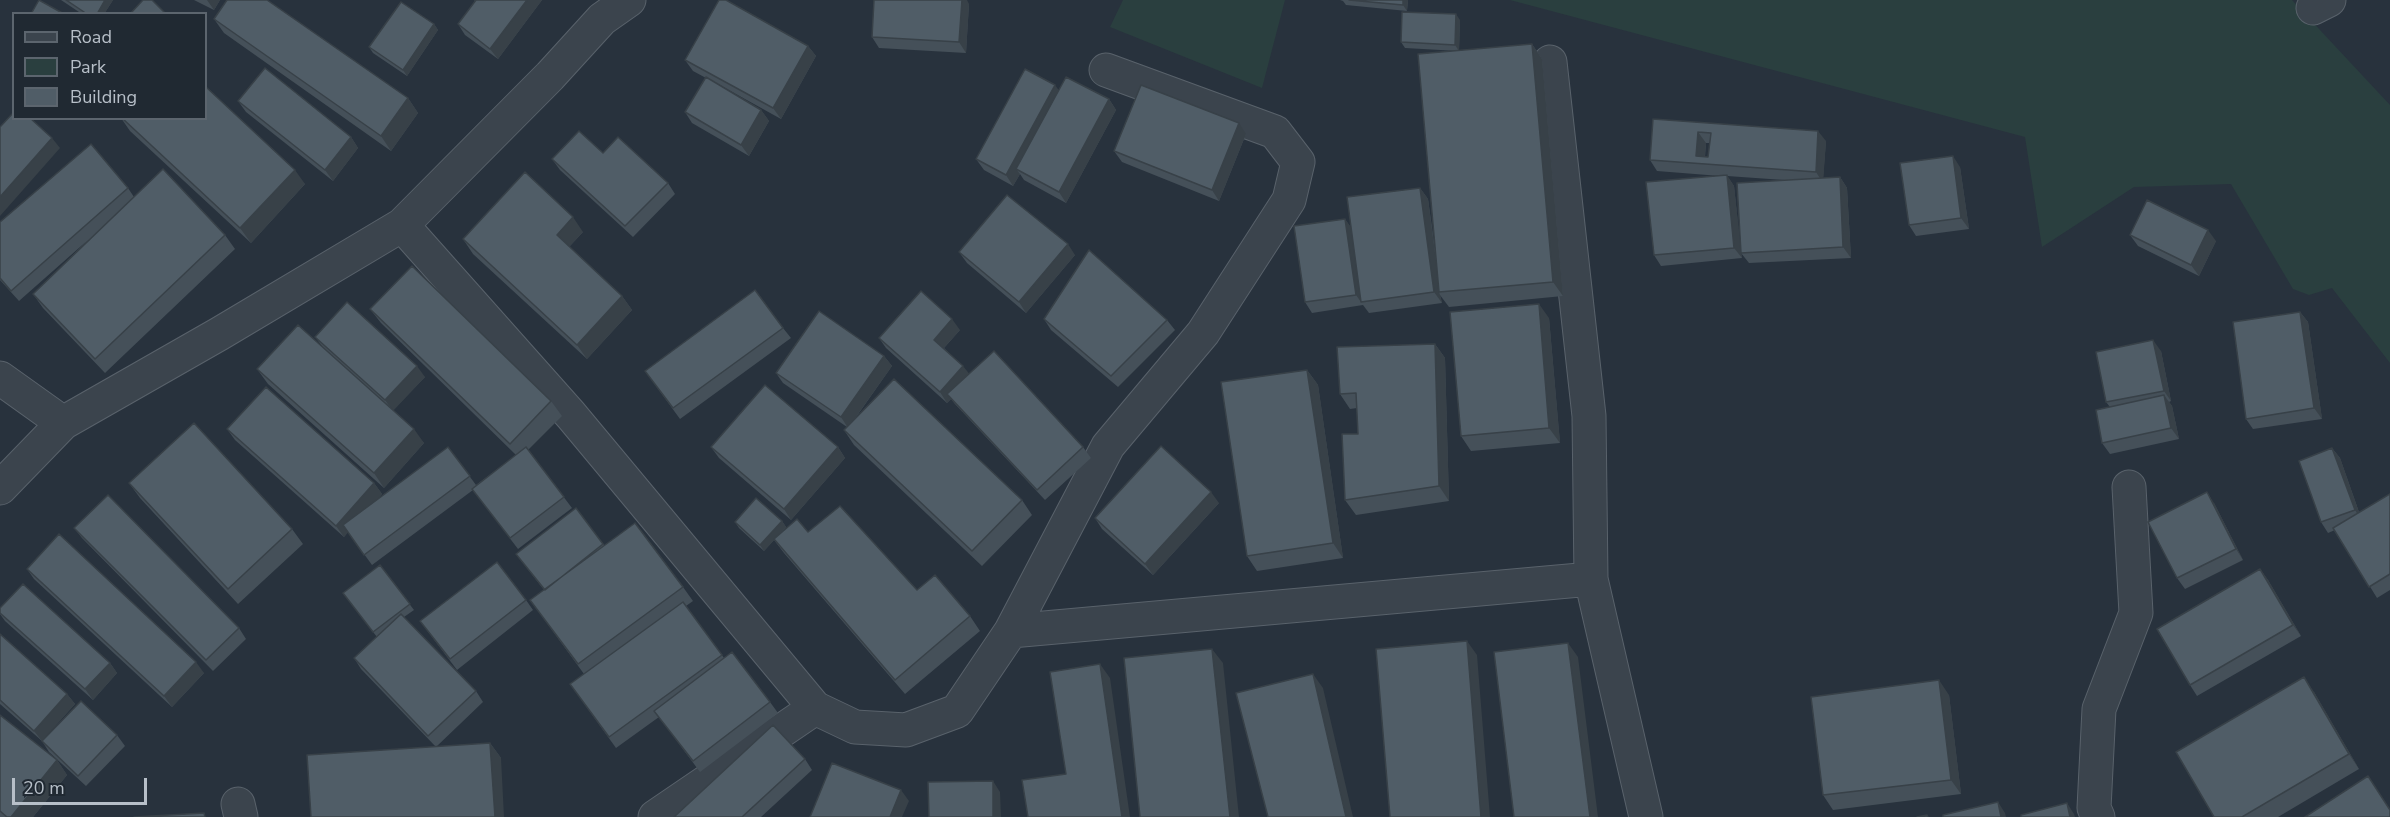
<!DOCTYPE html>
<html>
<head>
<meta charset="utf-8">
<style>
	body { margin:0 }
	#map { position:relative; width:2390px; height:817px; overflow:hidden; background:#28323d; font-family:"Nunito Sans",sans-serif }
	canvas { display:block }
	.legend { position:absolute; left:12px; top:12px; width:195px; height:108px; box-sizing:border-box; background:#202932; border:2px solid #5c656e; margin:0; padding:8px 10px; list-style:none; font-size:18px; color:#b7bfc8 }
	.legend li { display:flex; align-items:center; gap:12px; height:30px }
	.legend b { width:30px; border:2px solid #5c656e }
	.scale { position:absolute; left:12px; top:778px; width:135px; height:27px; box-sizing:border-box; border:3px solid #b7bfc8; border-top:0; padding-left:8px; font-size:18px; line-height:21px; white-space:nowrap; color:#b7bfc8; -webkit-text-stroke:4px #202932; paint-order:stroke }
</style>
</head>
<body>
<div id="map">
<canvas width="2390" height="817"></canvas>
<ul class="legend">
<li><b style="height:8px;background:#3b444d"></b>Road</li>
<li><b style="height:16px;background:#2a3f3f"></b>Park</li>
<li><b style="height:16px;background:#505d67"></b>Building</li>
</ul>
<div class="scale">20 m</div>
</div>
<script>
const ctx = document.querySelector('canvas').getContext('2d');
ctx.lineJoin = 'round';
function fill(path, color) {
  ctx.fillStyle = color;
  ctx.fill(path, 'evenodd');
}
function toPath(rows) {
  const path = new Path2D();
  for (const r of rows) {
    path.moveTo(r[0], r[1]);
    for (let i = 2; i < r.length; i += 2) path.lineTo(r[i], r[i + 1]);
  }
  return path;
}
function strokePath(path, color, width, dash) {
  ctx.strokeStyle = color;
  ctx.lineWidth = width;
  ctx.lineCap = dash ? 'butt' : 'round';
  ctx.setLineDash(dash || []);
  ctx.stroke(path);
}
fill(toPath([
	[1123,0,1285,0,1262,88,1110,27],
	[1510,0,2292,0,2390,105,2390,363,2332,288,2309,295,2293,289,2231,184,2134,187,2042,247,2025,137]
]), '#2a3f3f');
const minor = toPath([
	[2313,8,2329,0],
	[1550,62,1589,416,1591,579,1646,817],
	[402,225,571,415,815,708,855,727,906,730,957,711,1011,631,1108,446,1203,333,1289,200,1298,162,1275,132,1106,70],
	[0,378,63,423],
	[0,488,63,423,219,334,402,225,550,76,602,19,629,0],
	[1011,631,1591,579],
	[238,804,241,817],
	[655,817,815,708],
	[2098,817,2094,808,2099,709,2136,613,2129,487]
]);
strokePath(minor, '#59626b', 35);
strokePath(minor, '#3b444d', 33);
fill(toPath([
	[61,0,113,0,104,14,82,14],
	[194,0,220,0,214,10],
	[474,0,542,0,498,59,465,35,458,24,475,1],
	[1340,0,1408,0,1407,11,1346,5,1343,1],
	[969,4,966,53,879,48,872,37],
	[214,19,408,98,418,113,391,151,224,33],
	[1460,20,1459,51,1532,44,1542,59,1563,296,1449,307,1440,295,1442,303,1369,313,1363,305,1312,313,1305,302,1345,219,1351,228,1420,188,1428,199,1436,256,1458,51,1405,48,1401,42],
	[434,24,438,30,407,76,373,53,369,47],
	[808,46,816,56,781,119,716,83,761,110,769,121,749,156,692,123,685,112,706,78,693,71,685,60],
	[1059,90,1109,99,1116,110,1066,203,1024,180,1020,174,1013,186,984,170,976,159],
	[238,101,351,137,358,148,333,181,246,112],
	[121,118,206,118,305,184,251,243,130,131],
	[1653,119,1826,141,1823,178,1840,177,1847,188,1851,258,1749,263,1741,253,1742,258,1661,266,1654,255,1720,176,1657,171,1650,160],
	[1706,143,1710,143,1708,157,1705,157],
	[1727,176,1784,180,1741,253,1734,186],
	[1246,134,1219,201,1122,162,1114,151],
	[603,153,668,183,675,194,633,237,560,170,552,159],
	[1960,167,1969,229,1916,236,1909,225],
	[128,188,134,197,225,235,235,249,105,373,43,308,33,294,88,240,19,301,0,280,0,222],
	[583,232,569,247,622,296,632,310,587,359,473,254,463,239],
	[2130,235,2216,241,2199,276,2138,246],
	[959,252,1075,255,1026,313,967,263],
	[370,309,551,401,562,416,528,450,572,508,518,549,473,490,372,565,348,532,344,537,235,440,227,429,374,483,382,494,376,500,448,447,476,485,516,455,381,323],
	[2300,312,2308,322,2322,419,2253,429,2246,419],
	[1549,318,1560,443,1471,451,1461,436],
	[1044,319,1167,320,1175,330,1118,387,1051,330],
	[783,328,791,338,680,419,653,382],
	[960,330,944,348,969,374,1083,447,1091,458,1045,500,955,404,951,399,947,403,886,348,879,338],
	[315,337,425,377,393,410,424,443,384,488,268,384,257,369,322,346],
	[1435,344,1445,358,1449,501,1356,515,1345,500,1358,434,1357,408,1350,409,1340,394],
	[2161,351,2171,401,2169,402,2172,406,2179,439,2110,454,2102,443,2110,407,2106,402],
	[884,356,892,366,854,420,1022,500,1032,515,982,566,854,445,844,430,847,427,783,383,776,373],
	[1307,370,1318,385,1343,558,1257,571,1247,556],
	[711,447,838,447,845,458,791,520,719,458],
	[2332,448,2340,458,2359,512,2390,494,2390,590,2377,598,2335,530,2328,533,2321,522],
	[129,483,292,529,303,544,238,604,140,498],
	[1219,503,1153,575,1102,529,1095,518],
	[2214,503,2243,560,2185,589,2177,578],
	[576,508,604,545,683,587,693,601,686,606,724,658,770,702,778,713,700,772,659,717,616,748,570,684,584,674,541,615,544,590,516,554],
	[782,521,786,527,781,533,808,532,917,590,970,616,980,631,905,694,784,553,774,540,764,551,739,528,735,522],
	[74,528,239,628,246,639,213,671,82,538],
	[380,565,414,610,404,617,476,691,483,702,436,747,490,743,501,758,436,747,361,669,354,658,377,637,343,593],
	[27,569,204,673,172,707,34,579],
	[2260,569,2268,580,2301,636,2197,696,2190,685],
	[526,600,533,610,457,670,420,621],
	[0,608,110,663,117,673,93,700,5,621,0,614],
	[0,634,67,694,75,704,45,737,117,735,125,746,86,786,49,752,42,741,0,704],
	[2314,692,2359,769,2278,817,2214,817],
	[1949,695,1961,794,1833,810,1823,795],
	[0,715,57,760,67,775,33,817,0,817],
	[805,759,812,770,761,817,674,817]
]), '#455059');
fill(toPath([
	[105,0,113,0,104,14,97,14],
	[207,0,220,0,214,10],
	[527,0,542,0,498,59,490,49],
	[962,0,967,0,969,4,966,53,959,42],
	[1403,0,1408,0,1407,11,1403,5],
	[1456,14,1460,20,1459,51,1455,45],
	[434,24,438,30,407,76,403,70],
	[1532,44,1542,59,1563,296,1553,282],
	[808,46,816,56,781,119,773,108],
	[1055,85,1063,96,1016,169,1020,174,1013,186,1006,175],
	[408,98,418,113,391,151,381,136],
	[1109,99,1116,110,1066,203,1059,192],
	[761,110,769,121,749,156,741,145],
	[1239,123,1246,134,1219,201,1212,190],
	[1818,131,1826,141,1823,183,1816,172],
	[1698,132,1706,143,1704,164,1696,156],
	[351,137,358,148,333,181,325,170],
	[52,138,60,148,0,216,0,197],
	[1953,156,1960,167,1969,229,1961,218],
	[295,170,305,184,251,243,240,228],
	[1727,175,1734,186,1742,258,1734,248],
	[1840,177,1847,188,1851,258,1843,247],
	[1420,188,1428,199,1440,292,1439,292,1440,295,1442,303,1434,292],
	[573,217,583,232,567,249,557,235],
	[1345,219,1353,230,1361,302,1356,295],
	[2208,230,2216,241,2199,276,2191,265],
	[1068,244,1075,255,1026,313,1019,302],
	[622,296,632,310,587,359,577,345],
	[1539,304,1549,318,1560,443,1549,428],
	[2300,312,2308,322,2322,419,2314,408],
	[952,319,960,330,942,350,934,340],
	[2153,340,2161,351,2171,401,2164,391],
	[1435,344,1445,358,1449,501,1439,486],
	[884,356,892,366,848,428,841,417],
	[417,366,425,377,393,411,385,400],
	[963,366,971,376,947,394,951,399,947,403,940,392],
	[1307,370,1318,385,1343,558,1333,543],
	[2164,395,2172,406,2179,439,2171,428],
	[414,429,424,443,384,488,374,473],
	[838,447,845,458,791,520,784,509],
	[2332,448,2340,458,2362,521,2355,510],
	[374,483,382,494,344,537,336,526],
	[1211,492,1219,503,1153,575,1145,564],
	[2207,492,2214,503,2243,560,2236,549],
	[782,521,786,527,764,551,760,545],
	[2260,569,2268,580,2301,636,2293,625],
	[1467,641,1477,655,1490,817,1481,817],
	[1568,643,1578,657,1598,817,1590,817],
	[1212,649,1223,663,1239,817,1230,817],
	[196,662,204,673,172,707,164,696],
	[110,663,117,673,93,700,85,689],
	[1100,664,1110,678,1130,817,1122,817],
	[1313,674,1323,688,1353,817,1346,817],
	[2304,677,2314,692,2359,769,2349,754],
	[1939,680,1949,695,1961,794,1951,780],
	[67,694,75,704,42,741,34,731],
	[490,743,501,758,504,817,495,817],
	[57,760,67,775,33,817,11,817],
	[993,781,1000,792,1001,817,993,817],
	[901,790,909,801,902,817,890,817],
	[1998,802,2005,813,2006,817,2001,817],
	[2067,803,2074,814,2075,817,2070,817]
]), '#384148');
const building = toPath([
	[39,0,64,14,31,14,39,0],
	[66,0,105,0,97,14,87,14,66,0],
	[143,0,152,0,166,14,130,14,143,0],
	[227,0,267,0,408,98,381,136,214,19,227,0],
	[476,0,527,0,490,49,458,24,476,0],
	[719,0,726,0,808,46,773,108,685,60,719,0],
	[874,0,962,0,959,42,872,37,874,0],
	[1349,0,1403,0,1403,5,1349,0],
	[401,2,434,24,403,70,369,47,401,2],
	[1402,12,1456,14,1455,45,1401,42,1402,12],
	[1532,44,1553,282,1439,292,1418,54,1532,44],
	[265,68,351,137,325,170,238,101,265,68],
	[1025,69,1055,85,1006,175,976,159,1025,69],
	[706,77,761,110,741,145,685,112,706,77],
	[1066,77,1109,99,1059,192,1016,169,1066,77],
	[1141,85,1239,123,1212,190,1114,151,1141,85],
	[206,87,295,170,240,228,122,118,206,118,206,87],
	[14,112,14,118,30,118,52,138,0,197,0,127,14,112],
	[1653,119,1818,131,1816,172,1650,160,1653,119],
	[1698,132,1711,133,1708,157,1696,156,1698,132],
	[579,131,603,153,618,137,668,183,625,226,552,159,579,131],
	[91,144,128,188,11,291,0,278,0,222,91,144],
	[1953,156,1961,218,1909,225,1900,163,1953,156],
	[163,169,225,235,95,359,33,294,163,169],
	[525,172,573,217,557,235,622,296,577,345,463,239,525,172],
	[1727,175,1734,248,1654,255,1646,182,1727,175],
	[1840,177,1843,247,1741,253,1737,183,1840,177],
	[1420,188,1434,292,1361,302,1347,197,1420,188],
	[1007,195,1068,244,1019,302,959,252,1007,195],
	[2147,200,2208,230,2191,265,2130,235,2147,200],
	[1345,219,1356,295,1305,302,1294,226,1345,219],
	[1089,250,1167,320,1111,376,1044,319,1089,250],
	[412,266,551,401,510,444,370,309,412,266],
	[755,290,783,328,673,408,645,371,755,290],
	[921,291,952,319,934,340,963,366,940,392,879,338,921,291],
	[347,302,417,366,385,400,315,337,347,302],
	[1539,304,1549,428,1461,436,1450,312,1539,304],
	[819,311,884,356,841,417,776,373,819,311],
	[2300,312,2314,408,2246,419,2233,322,2300,312],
	[298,325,414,429,374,473,257,369,298,325],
	[2153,340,2164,391,2106,402,2096,352,2153,340],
	[1435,344,1439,486,1345,500,1342,434,1358,434,1356,393,1340,394,1337,347,1435,344],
	[994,351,1083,447,1037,490,947,394,994,351],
	[1307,370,1333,543,1247,556,1221,382,1307,370],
	[894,379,1022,500,972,551,844,430,894,379],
	[765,385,838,447,784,509,711,447,765,385],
	[266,387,374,483,336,526,227,429,266,387],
	[2164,395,2171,428,2102,443,2096,410,2164,395],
	[194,423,292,529,228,589,129,483,194,423],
	[1161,446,1211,492,1145,564,1095,518,1161,446],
	[448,447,470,476,364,555,343,525,448,447],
	[526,447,564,497,510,538,472,489,526,447],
	[2332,448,2355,510,2321,522,2299,461,2332,448],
	[2207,492,2236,549,2177,578,2148,522,2207,492],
	[2390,494,2390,574,2369,587,2333,528,2390,494],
	[108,495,239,628,206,660,74,528,108,495],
	[756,498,782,521,760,545,735,522,756,498],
	[840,506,917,590,935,575,970,616,895,680,774,539,797,519,808,532,840,506],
	[576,508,603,544,545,590,516,554,576,508],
	[635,523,683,587,578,664,530,600,635,523],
	[59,534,196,662,164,696,27,569,59,534],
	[497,562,526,600,450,659,420,621,497,562],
	[380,565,410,604,373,632,343,593,380,565],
	[2260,569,2293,625,2190,685,2157,629,2260,569],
	[23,584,110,663,85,689,0,613,0,608,23,584],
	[683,602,722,655,609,737,570,684,683,602],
	[401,614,476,691,428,736,354,658,401,614],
	[0,634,67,694,34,731,0,700,0,634],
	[1467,641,1481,817,1390,817,1376,649,1467,641],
	[1568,643,1590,817,1514,817,1494,652,1568,643],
	[1212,649,1230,817,1140,817,1124,658,1212,649],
	[732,652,770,702,693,761,654,711,732,652],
	[1100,664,1122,817,1028,817,1022,780,1066,774,1050,672,1100,664],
	[1313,674,1346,817,1268,817,1236,693,1313,674],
	[2304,677,2349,754,2242,817,2214,817,2176,752,2304,677],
	[1939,680,1951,780,1823,795,1811,697,1939,680],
	[81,701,117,735,78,776,42,741,81,701],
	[0,715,57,760,11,817,7,817,0,811,0,715],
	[773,725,805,759,742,817,674,817,773,725],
	[490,743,495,817,311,817,307,755,490,743],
	[832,763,901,790,890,817,810,817,832,763],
	[2368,776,2390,810,2390,817,2305,817,2368,776],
	[993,781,993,817,929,817,928,782,993,781],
	[1998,802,2001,817,1943,817,1943,815,1998,802],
	[2067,803,2070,817,2021,817,2021,815,2067,803],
	[204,813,205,817,134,817,204,813],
	[1927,815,1928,817,1917,817,1927,815]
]);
fill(building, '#505d67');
strokePath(building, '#384148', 1.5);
</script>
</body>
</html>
